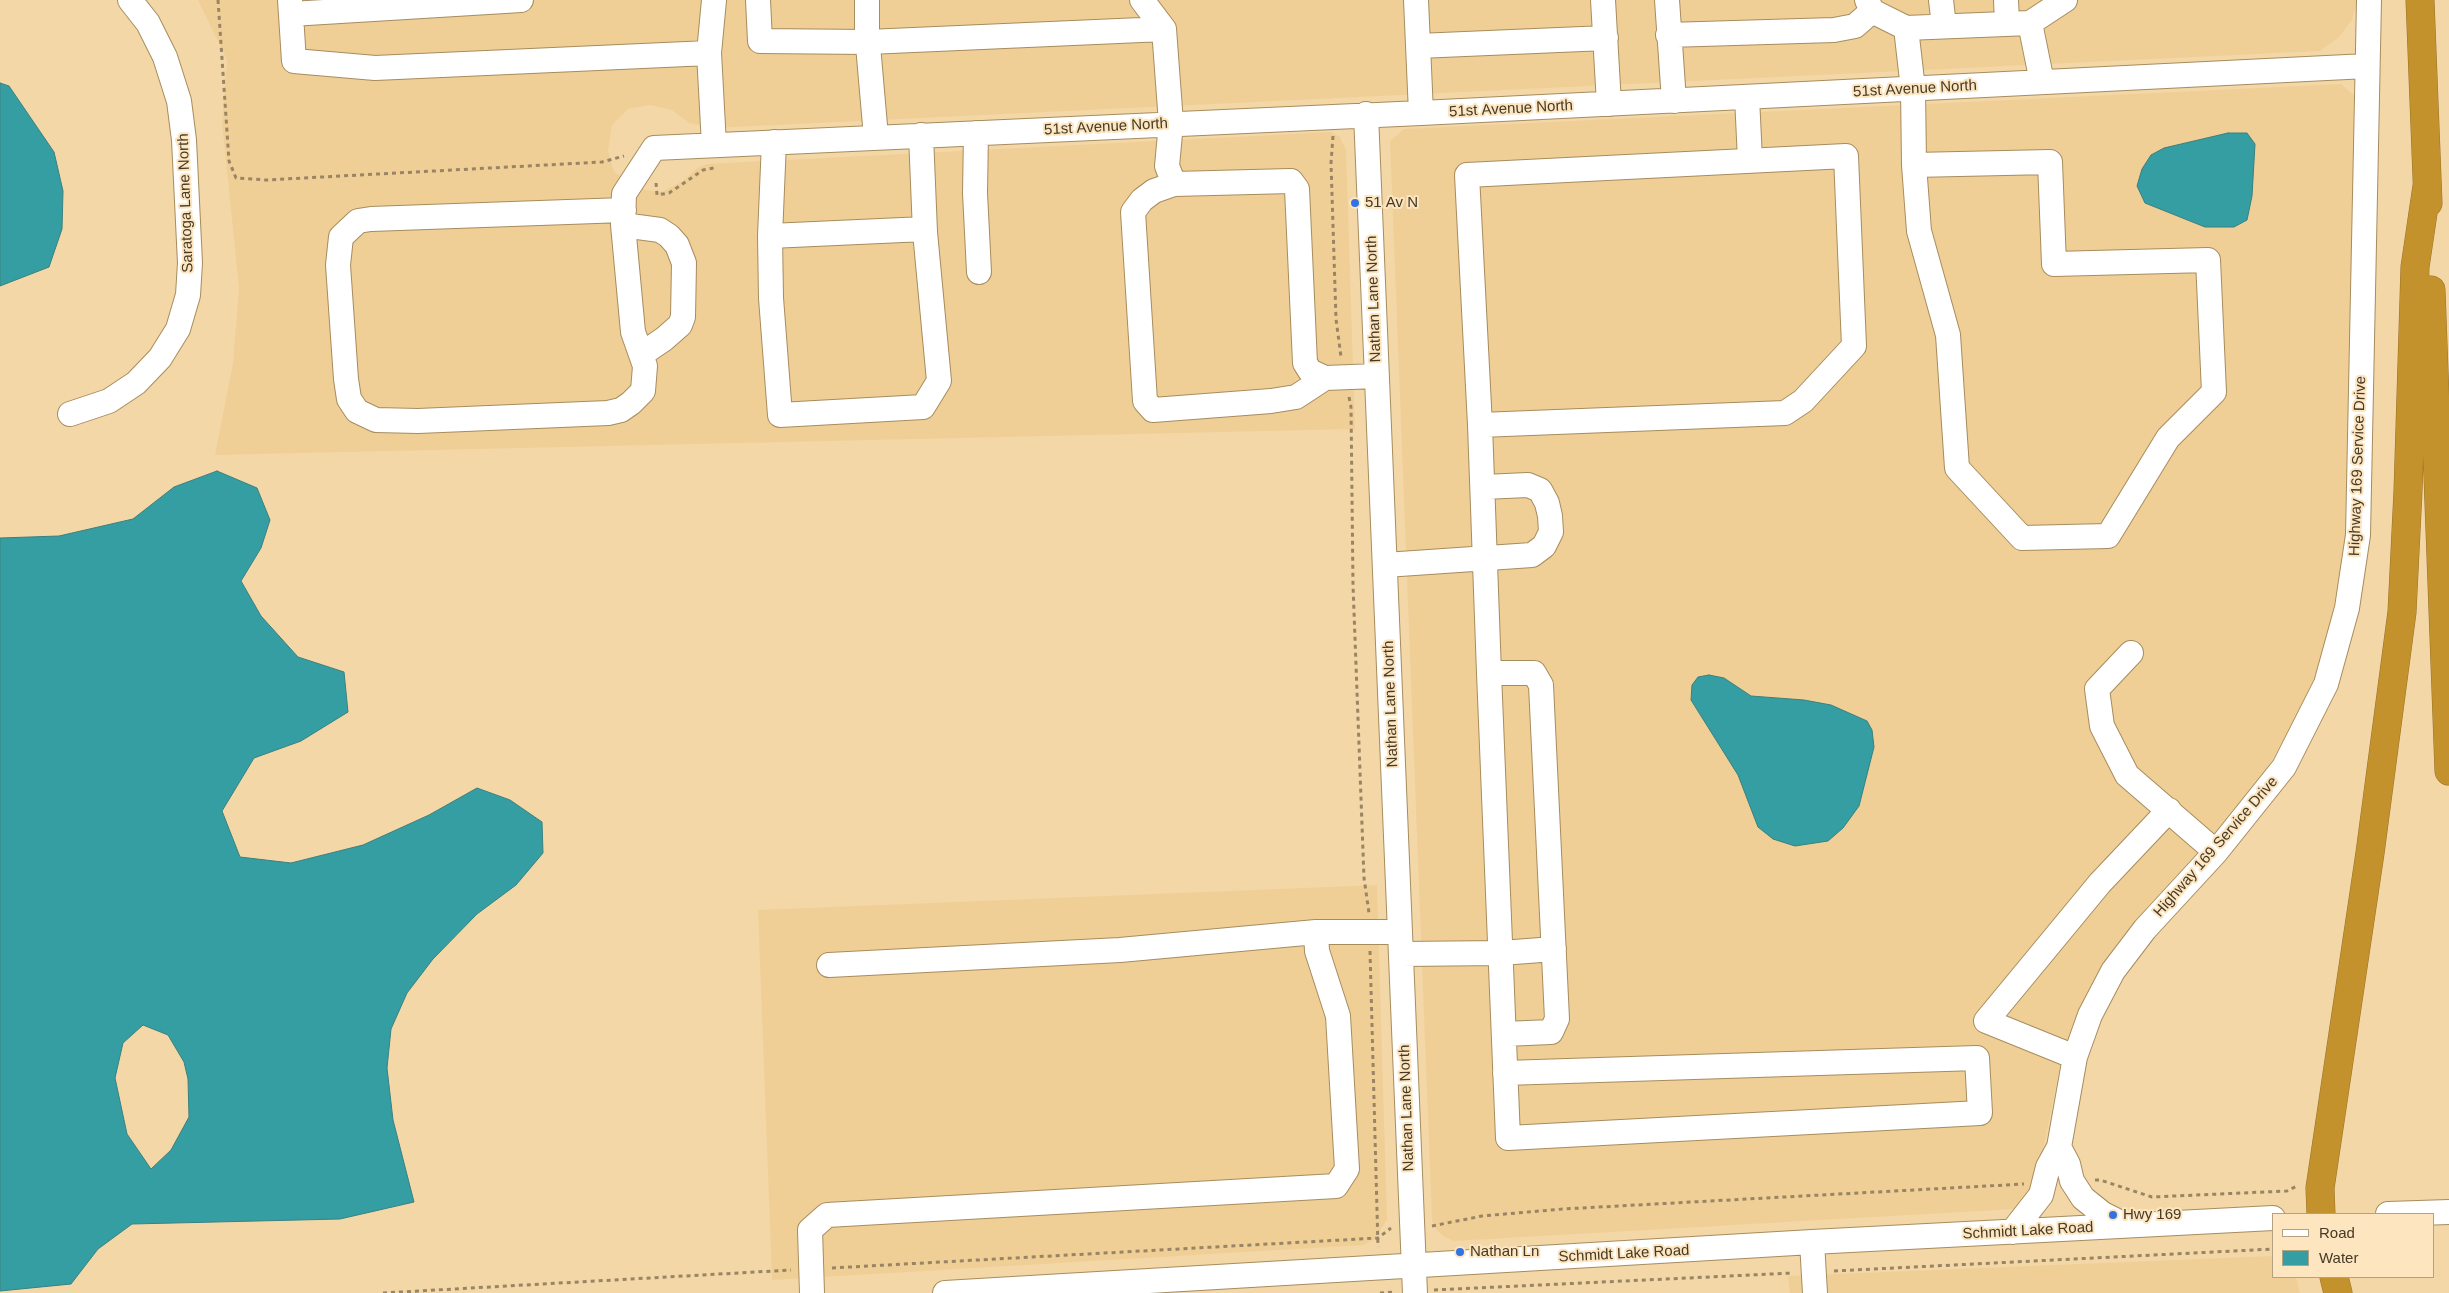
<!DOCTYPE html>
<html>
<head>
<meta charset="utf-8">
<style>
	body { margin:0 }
	#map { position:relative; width:2449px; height:1293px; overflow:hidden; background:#f4d7a7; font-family:Helvetica,sans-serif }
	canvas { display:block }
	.legend { position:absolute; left:2272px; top:1213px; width:162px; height:65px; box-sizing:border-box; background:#fce5bf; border:1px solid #b3a182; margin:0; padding:6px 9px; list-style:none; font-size:15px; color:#463a27 }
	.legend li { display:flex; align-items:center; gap:10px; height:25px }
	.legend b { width:25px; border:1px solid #b3a182 }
</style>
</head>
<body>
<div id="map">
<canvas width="2449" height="1293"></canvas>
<ul class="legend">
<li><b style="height:6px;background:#fff"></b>Road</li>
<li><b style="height:14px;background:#359ea3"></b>Water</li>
</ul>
</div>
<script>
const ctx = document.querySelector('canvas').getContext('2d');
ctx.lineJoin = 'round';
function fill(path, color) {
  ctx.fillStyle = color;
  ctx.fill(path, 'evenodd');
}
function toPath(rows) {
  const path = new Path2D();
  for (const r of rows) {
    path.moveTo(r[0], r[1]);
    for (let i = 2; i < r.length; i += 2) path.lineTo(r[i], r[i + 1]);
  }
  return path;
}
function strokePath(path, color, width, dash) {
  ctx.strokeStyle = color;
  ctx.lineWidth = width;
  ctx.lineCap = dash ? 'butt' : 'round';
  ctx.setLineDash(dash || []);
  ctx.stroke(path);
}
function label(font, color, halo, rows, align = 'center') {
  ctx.font = font + ' Helvetica,sans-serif';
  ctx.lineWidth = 4;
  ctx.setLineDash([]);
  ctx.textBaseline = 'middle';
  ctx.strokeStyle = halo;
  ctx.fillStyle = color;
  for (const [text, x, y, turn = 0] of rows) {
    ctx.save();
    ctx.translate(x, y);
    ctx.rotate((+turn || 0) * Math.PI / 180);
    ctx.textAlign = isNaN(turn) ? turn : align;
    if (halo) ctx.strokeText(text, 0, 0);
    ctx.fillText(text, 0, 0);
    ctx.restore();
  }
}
fill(toPath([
	[198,0,2357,0,2357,3,2352,20,2339,37,2320,51,713,128,689,123,672,110,650,105,628,109,612,125,608,151,614,172,646,190,662,192,683,181,696,169,706,164,1331,132,1340,137,1346,150,1355,429,215,455,233,363,239,288,222,122,227,60],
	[2341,84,2356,97,2345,536,2331,623,2309,695,2252,795,2148,906,2107,957,2078,1012,2061,1061,2035,1191,2014,1209,1454,1241,1443,1236,1436,1229,1432,1221,1390,141,1404,129],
	[1377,885,1387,1219,1375,1239,1364,1245,772,1280,758,910],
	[2273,1256,2273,1277,2296,1277,2300,1293,1790,1293,1788,1276]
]), '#f0cf97');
const water = toPath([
	[0,83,9,86,54,152,63,191,62,229,49,267,0,286,0,83],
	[2228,133,2247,133,2255,144,2252,196,2247,220,2234,227,2205,227,2145,203,2137,186,2142,169,2151,155,2164,148,2228,133],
	[217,471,257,488,270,520,261,548,241,581,261,616,298,657,344,672,348,712,301,741,254,758,222,811,240,857,291,863,363,845,429,815,477,788,510,800,542,822,543,853,516,885,477,914,433,959,407,993,391,1029,387,1068,393,1120,414,1202,340,1219,132,1224,98,1249,71,1284,0,1291,0,538,59,536,133,519,174,487,217,471],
	[143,1025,168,1035,184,1062,188,1079,189,1117,171,1150,151,1169,127,1134,115,1078,123,1043,143,1025],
	[1709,675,1724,678,1751,696,1804,700,1831,705,1867,721,1872,730,1874,747,1859,806,1843,828,1828,841,1795,846,1773,839,1758,827,1738,775,1691,700,1692,685,1698,677,1709,675]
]);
fill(water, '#359ea3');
strokePath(water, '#3a807e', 1);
const minor = toPath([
	[290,0,294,61,375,68,709,53],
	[758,0,760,41,868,42,1164,29],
	[867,0,867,34,876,137],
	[1142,0,1164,29,1171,123,1167,166,1174,184,1291,181,1297,189,1305,363,1310,371,1325,378,1377,376],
	[1416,0,1421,113],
	[1603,0,1609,104],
	[1667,0,1674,101],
	[1867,0,1872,11,1906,28,1913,89,1914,165,1919,231,1948,335,1957,468,2022,538,2108,536,2168,438,2214,392,2208,260,2054,264,2050,162,1914,165],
	[1941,0,1944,26],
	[2006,0,2007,23],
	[291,14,521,0],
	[1906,28,2030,23],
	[1668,35,1834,30,1855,26,1872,11],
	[1418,46,1606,38],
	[2042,82,2030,23,2065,0],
	[1747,97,1750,160],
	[1366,114,1415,1293],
	[976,133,975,193,979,272],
	[774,142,770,236,771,298,780,415,923,407,939,381,925,232,921,135],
	[714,145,709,53,714,0],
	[1174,184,1154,191,1142,200,1133,212,1145,401,1153,410,1271,401,1296,397,1325,378],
	[624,210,371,219,358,221,341,237,338,265,346,379,349,399,357,411,376,420,418,421,608,413,621,410,631,403,643,391,645,366,633,332,623,225,624,194,654,148,1421,113,2367,66],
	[623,225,660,230,669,236,677,245,684,263,683,317,680,325,664,339,642,354],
	[770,236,925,229],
	[70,414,109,401,136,383,160,358,178,329,188,295,190,263,184,140,179,101,165,57,148,23,130,0],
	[1480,425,1785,413,1803,401,1854,346,1846,156,1467,175,1480,425,1489,673,1508,1138,1980,1113,1977,1058,1505,1073],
	[1385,565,1532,555,1544,546,1551,532,1550,516,1547,503,1540,490,1528,485,1483,487],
	[2131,653,2097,689,2102,726,2127,775,2216,852],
	[1489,673,1534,673,1541,685,1557,1019,1551,1032,1504,1034],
	[1401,954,1501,953,1554,949],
	[829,965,1120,950,1316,932,1400,932],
	[2075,1057,1986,1021,2100,883,2169,810],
	[2059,1147,2068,1164,2072,1181,2083,1198,2103,1214,2125,1225],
	[2388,1214,2449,1212],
	[2012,1232,2041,1195,2048,1167,2059,1147,2075,1057,2090,1015,2113,971,2145,929,2216,852,2284,767,2326,684,2347,608,2358,535,2369,0],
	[1812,1242,1815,1293],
	[812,1293,810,1230,827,1215,1336,1186,1347,1169,1338,1016,1317,951,1316,932],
	[945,1293,1812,1242,2273,1218]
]);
const highway = toPath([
	[2420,0,2428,203],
	[2431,290,2449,771],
	[2321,1214,2320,1188,2370,853,2402,612,2408,491,2415,267,2427,186],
	[2334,1277,2338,1293]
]);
strokePath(minor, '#a78c5e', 26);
strokePath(highway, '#98732a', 29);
strokePath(toPath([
	[218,0,229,161,236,178,266,180,602,162,624,156],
	[1333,136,1331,163,1336,319,1341,357],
	[656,183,657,195,669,193,703,170,714,168],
	[1349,397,1351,407,1353,585,1364,878,1369,913],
	[1370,951,1378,1247],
	[2095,1180,2100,1180,2152,1197,2287,1191,2297,1186],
	[1432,1226,1482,1216,1563,1209,2024,1184],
	[832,1268,1378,1238,1391,1228],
	[1834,1271,2273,1249],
	[1434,1290,1793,1273],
	[383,1293,791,1270],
	[1380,1293,1396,1292]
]), '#998564', 3, [4, 4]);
strokePath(minor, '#fff', 24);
strokePath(highway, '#c4922c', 28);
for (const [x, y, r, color] of [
	[1355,203,5,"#3373e1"],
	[2113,1215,5,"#3373e1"],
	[1460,1252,5,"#3373e1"]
]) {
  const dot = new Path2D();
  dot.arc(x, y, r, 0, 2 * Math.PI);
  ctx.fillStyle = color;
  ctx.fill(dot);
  strokePath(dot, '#fce5bf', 2);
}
label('15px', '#463a27', '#fce5bf', [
	["51st Avenue North",1915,89,-3],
	["51st Avenue North",1511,109,-3],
	["51st Avenue North",1106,127,-3],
	["Saratoga Lane North",186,203,-92],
	["Nathan Lane North",1374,299,-92],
	["Highway 169 Service Drive",2358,466,-88],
	["Nathan Lane North",1391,704,-92],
	["Highway 169 Service Drive",2216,847,-49],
	["Nathan Lane North",1407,1108,-92],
	["Schmidt Lake Road",2028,1231,-3],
	["Schmidt Lake Road",1624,1254,-3]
]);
label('15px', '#463a27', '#fce5bf', [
	["51 Av N",1365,203],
	["Hwy 169",2123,1215],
	["Nathan Ln",1470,1252]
], 'left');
</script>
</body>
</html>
